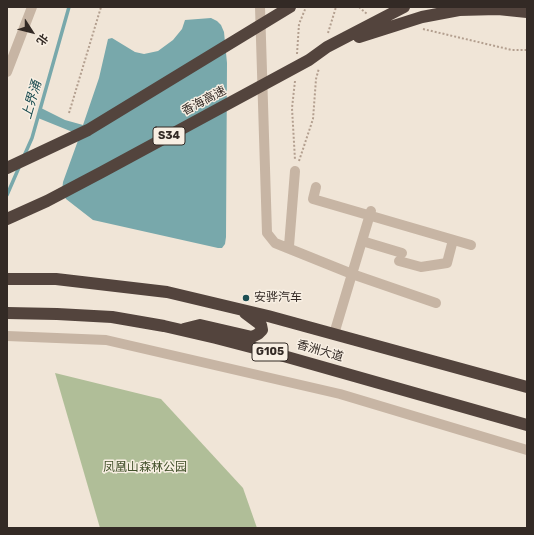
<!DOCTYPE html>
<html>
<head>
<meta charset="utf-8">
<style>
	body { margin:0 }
	#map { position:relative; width:534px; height:535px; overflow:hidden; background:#f0e5d7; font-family:Rubik,"Noto Sans SC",sans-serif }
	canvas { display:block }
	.frame { position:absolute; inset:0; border:8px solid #332a25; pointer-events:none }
	.north { position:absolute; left:12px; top:12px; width:40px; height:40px; -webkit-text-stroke:3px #f8efe3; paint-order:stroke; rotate:126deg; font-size:11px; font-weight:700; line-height:16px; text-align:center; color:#332a25 }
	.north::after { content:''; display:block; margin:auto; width:14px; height:18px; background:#332a25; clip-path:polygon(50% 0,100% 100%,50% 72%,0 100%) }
</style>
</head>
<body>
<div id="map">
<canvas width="534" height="535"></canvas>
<div class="frame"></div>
<div class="north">北</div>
</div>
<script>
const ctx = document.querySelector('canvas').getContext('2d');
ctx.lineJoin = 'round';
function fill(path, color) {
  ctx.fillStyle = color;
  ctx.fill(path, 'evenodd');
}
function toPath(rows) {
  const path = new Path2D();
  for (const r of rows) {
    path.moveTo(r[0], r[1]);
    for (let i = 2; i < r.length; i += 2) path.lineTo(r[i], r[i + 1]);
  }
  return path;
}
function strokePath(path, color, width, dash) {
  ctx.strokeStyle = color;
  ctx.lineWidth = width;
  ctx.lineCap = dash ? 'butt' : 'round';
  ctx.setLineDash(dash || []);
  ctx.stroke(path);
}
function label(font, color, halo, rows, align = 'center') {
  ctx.font = font + ' Rubik,"Noto Sans SC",sans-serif';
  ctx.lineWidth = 3;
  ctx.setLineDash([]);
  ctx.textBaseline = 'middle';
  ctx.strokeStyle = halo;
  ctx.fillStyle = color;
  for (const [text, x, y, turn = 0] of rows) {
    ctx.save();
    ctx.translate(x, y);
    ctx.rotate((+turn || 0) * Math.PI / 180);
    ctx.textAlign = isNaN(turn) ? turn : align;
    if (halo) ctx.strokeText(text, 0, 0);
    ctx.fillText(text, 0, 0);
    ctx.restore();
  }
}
fill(toPath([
	[55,373,161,399,243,488,257,528,100,528]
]), '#b0be98');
fill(toPath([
	[211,18,217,21,221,25,224,32,227,63,226,237,225,244,222,248,218,248,93,220,66,199,62,191,63,182,80,135,38,118,41,108,65,120,83,125,99,78,108,39,112,38,135,52,144,54,158,51,173,40,182,29,185,20]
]), '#78a8ab');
strokePath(toPath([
	[24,156,32,138,69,7],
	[7,195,20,165]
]), '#78a8ab', 3.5);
strokePath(toPath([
	[359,7,367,14],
	[423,29,512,50,527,50],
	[328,33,336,7],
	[297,54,299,24,306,7],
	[295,81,292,108,295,160],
	[69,113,101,7],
	[299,161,313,119,316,79,319,68]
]), '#b39f8f', 2, [2, 2]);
strokePath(toPath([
	[260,7,267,233,275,243,352,274,334,334],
	[7,72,32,7],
	[316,187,313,199,471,245],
	[371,211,352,274,436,303],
	[362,241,402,253],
	[289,246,295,171],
	[399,261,421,267,447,263,453,240],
	[7,336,106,340,340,394,527,450]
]), '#c7b5a4', 10);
strokePath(toPath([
	[7,279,56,279,167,292,268,316,527,387],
	[7,313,57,314,112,317,164,326,216,338,266,351,527,425],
	[184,329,200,325,252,337,258,334,262,330,261,325,245,313]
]), '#53443d', 12);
strokePath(toPath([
	[359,37,422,17,459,10,498,9,527,12],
	[7,168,88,130,290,7],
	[7,219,47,201,102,172,309,60,327,47,404,7]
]), '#53443d', 12);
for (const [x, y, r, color] of [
	[246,298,4,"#1d4e52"]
]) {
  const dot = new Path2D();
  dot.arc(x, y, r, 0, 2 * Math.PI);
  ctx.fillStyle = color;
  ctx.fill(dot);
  strokePath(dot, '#f8efe3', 1.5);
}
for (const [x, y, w] of [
	[169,136,32],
	[270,352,36]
]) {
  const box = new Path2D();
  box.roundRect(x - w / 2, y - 9, w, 18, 3);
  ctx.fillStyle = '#f8efe3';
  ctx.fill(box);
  strokePath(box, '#332a25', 1);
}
label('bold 11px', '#332a25', null, [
	["S34",169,136],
	["G105",270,352]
]);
label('12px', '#332a25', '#f8efe3', [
	["香海高速",204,101,-28],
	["香洲大道",320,351,16]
]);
label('12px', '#332a25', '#f8efe3', [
	["安骅汽车",254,298]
], 'left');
label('12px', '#41502a', '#f8efe3', [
	["凤凰山森林公园",145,468]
]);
label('italic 13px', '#1d4e52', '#f8efe3', [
	["上界涌",32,100,-74]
]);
</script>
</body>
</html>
